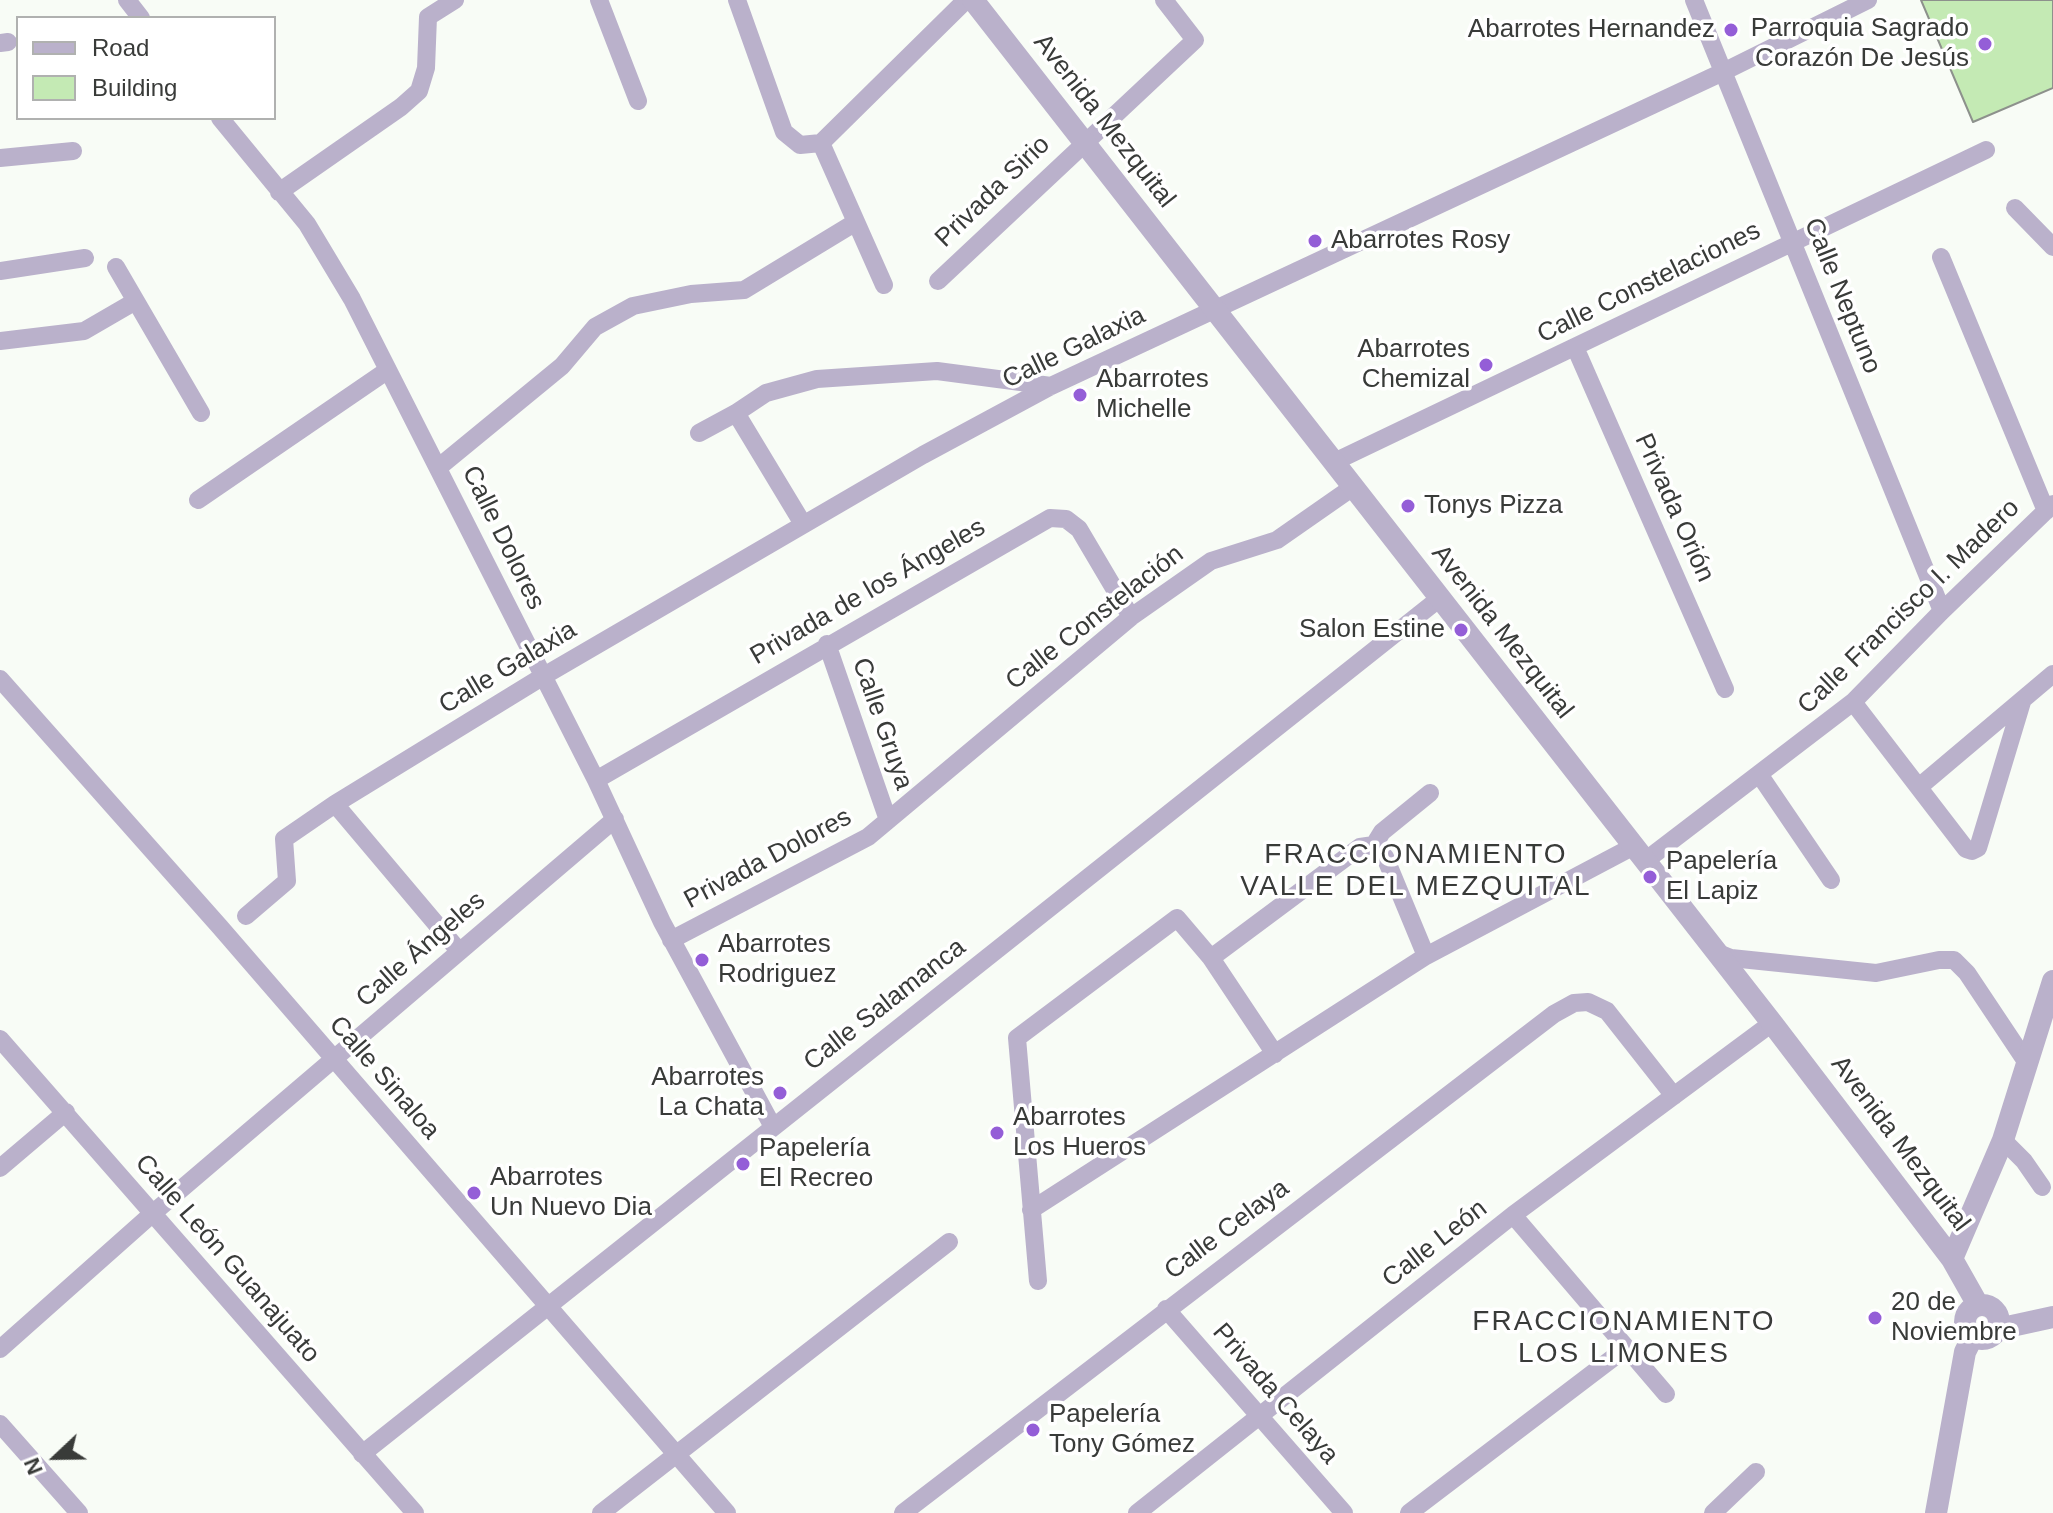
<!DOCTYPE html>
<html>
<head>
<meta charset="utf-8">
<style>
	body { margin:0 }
	#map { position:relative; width:2053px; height:1513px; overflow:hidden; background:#f8fcf6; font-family:Arial,sans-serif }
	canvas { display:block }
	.legend { position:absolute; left:16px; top:16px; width:260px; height:104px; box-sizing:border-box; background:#fff; border:2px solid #b0b1b0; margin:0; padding:10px 14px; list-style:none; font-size:24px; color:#393b39 }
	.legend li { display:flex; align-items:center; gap:16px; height:40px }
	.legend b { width:40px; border:2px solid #b0b1b0 }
	.north { position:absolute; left:16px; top:1417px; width:80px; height:80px; -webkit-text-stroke:6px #fff; paint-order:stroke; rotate:248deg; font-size:22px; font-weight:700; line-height:32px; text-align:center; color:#393b39 }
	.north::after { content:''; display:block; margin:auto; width:28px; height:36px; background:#393b39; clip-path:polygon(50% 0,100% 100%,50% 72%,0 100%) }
</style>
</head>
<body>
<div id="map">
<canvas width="2053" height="1513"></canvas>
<ul class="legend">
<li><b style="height:10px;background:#bab1cb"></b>Road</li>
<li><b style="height:22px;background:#c4eab4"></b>Building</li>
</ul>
<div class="north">N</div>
</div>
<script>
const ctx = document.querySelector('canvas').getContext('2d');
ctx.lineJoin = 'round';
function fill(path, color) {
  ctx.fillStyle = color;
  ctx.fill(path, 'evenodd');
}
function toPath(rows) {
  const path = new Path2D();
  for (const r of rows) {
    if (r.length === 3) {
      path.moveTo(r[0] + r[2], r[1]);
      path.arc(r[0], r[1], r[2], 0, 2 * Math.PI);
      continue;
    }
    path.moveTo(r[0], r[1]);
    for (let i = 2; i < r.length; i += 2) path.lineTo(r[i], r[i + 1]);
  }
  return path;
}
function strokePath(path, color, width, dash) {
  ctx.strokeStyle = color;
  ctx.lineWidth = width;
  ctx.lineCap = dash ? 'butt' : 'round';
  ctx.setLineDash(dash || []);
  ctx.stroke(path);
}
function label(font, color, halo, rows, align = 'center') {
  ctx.font = font + ' Arial,sans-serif';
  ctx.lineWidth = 7;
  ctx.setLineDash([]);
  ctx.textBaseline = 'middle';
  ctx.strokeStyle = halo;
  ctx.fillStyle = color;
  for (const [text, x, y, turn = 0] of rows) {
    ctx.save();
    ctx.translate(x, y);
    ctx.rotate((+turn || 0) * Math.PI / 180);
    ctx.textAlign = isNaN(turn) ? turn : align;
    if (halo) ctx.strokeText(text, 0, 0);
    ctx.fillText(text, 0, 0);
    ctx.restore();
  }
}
const building = toPath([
	[1921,0,2053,0,2053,88,1973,122,1921,0]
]);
fill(building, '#c4eab4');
strokePath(building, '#8d918c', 2);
strokePath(toPath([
	[127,0,141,18],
	[599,0,638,101],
	[737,0,784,132,800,145,821,143,966,0],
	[1694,0,1942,611],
	[0,43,8,42],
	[220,118,307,224,352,299,596,780,662,922,773,1127],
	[821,143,884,285],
	[0,158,73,151],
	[279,192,401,107,419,91,426,68,428,17,455,0],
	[2015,208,2053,247],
	[1941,257,2046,511],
	[116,267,201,413],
	[0,271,85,258],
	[938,281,1195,40,1164,0],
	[0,341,84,331,134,302],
	[1575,347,1725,689],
	[736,413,803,524],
	[699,433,736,413,766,393,817,379,937,371,1051,386],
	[1334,462,1986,150],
	[439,467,562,366,595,327,633,306,691,294,744,290,856,222],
	[198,500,388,370],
	[827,644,888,820],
	[0,679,220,927,727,1513],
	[1853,702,1966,849,1972,851,1978,848,2022,702],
	[1759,774,1831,880],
	[596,780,1050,518,1066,519,1079,529,1131,617],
	[1919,787,2053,674],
	[335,804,459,951],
	[1374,845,1385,857,1426,956],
	[1374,845,1382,832,1430,793],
	[1645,861,1853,702,1942,611,2053,504],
	[246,916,287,881,284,839,335,804,542,677,923,455,1051,386,1723,72,1868,0],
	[671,940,868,837,1131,617,1211,561,1277,540,1353,487],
	[1716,952,1731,958,1876,973,1939,960,1954,960,1967,973,2027,1063],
	[1211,958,1360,847,1374,845],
	[0,1039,415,1513],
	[2003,1140,2024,1161,2042,1187],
	[0,1168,66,1112],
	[1031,1210,1426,956,1634,846],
	[1513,1215,1666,1394],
	[1038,1281,1017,1038,1177,918,1211,958,1275,1054],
	[1166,1309,1344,1513],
	[0,1349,152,1214,615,819],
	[0,1424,79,1513],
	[362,1454,1440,598],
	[601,1513,949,1242],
	[903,1513,1554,1014,1574,1003,1588,1002,1607,1011,1674,1096],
	[1137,1513,1513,1215,1772,1023],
	[1409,1513,1626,1348],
	[1713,1513,1756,1472]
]), '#bab1cb', 18);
strokePath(toPath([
	[973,0,1772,1023,1952,1259,1978,1305],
	[1952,1259,2003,1140,2053,981],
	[1982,1322,17],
	[1998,1329,2053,1317],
	[1936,1513,1965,1352,1973,1336]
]), '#bab1cb', 22);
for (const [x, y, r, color] of [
	[1731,30,8,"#945ed7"],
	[1985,44,8,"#945ed7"],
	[1315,241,8,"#945ed7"],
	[1486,365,8,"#945ed7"],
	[1080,395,8,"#945ed7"],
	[1408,506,8,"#945ed7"],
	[1461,630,8,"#945ed7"],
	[1650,877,8,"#945ed7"],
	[702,960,8,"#945ed7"],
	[780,1093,8,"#945ed7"],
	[997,1133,8,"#945ed7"],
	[743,1164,8,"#945ed7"],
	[474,1193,8,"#945ed7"],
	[1875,1318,8,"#945ed7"],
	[1033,1430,8,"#945ed7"]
]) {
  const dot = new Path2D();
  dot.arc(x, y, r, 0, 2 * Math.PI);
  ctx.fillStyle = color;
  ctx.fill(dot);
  strokePath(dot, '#fff', 3);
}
label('26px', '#393b39', '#fff', [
	["Parroquia Sagrado",1969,29,"right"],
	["Corazón De Jesús",1969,59,"right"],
	["Abarrotes Hernandez",1715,30,"right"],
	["Abarrotes Rosy",1331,241],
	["Abarrotes",1470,350,"right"],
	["Chemizal",1470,380,"right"],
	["Abarrotes",1096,380],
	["Michelle",1096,410],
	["Tonys Pizza",1424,506],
	["Salon Estine",1445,630,"right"],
	["Papelería",1666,862],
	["El Lapiz",1666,892],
	["Abarrotes",718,945],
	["Rodriguez",718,975],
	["Abarrotes",764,1078,"right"],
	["La Chata",764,1108,"right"],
	["Abarrotes",1013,1118],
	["Los Hueros",1013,1148],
	["Papelería",759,1149],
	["El Recreo",759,1179],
	["Abarrotes",490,1178],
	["Un Nuevo Dia",490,1208],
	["20 de",1891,1303],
	["Noviembre",1891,1333],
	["Papelería",1049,1415],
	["Tony Gómez",1049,1445]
], 'left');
label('26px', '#393b39', '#fff', [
	["Avenida Mezquital",1104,121,52],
	["Privada Sirio",993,192,-44],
	["Calle Constelaciones",1649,283,-26],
	["Calle Neptuno",1842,296,68],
	["Calle Galaxia",1074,348,-26],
	["Privada Orión",1674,508,66],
	["Calle Dolores",503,538,64],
	["Privada de los Ángeles",868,592,-30],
	["Calle Francisco I. Madero",1909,607,-44],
	["Calle Constelación",1095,618,-38],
	["Avenida Mezquital",1502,632,52],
	["Calle Galaxia",508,668,-31],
	["Calle Gruya",882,724,71],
	["Privada Dolores",768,859,-28],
	["Calle Ángeles",421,950,-41],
	["Calle Salamanca",885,1005,-38],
	["Calle Sinaloa",384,1078,49],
	["Avenida Mezquital",1900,1144,53],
	["Calle Celaya",1227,1230,-37],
	["Calle León",1435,1244,-38],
	["Calle León Guanajuato",227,1259,49],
	["Privada Celaya",1275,1394,49]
]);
ctx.letterSpacing = '2px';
label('28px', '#393b39', '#fff', [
	["FRACCIONAMIENTO",1416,855],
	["VALLE DEL MEZQUITAL",1416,887],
	["FRACCIONAMIENTO",1624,1322],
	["LOS LIMONES",1624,1354]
]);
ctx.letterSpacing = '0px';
</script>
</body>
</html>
